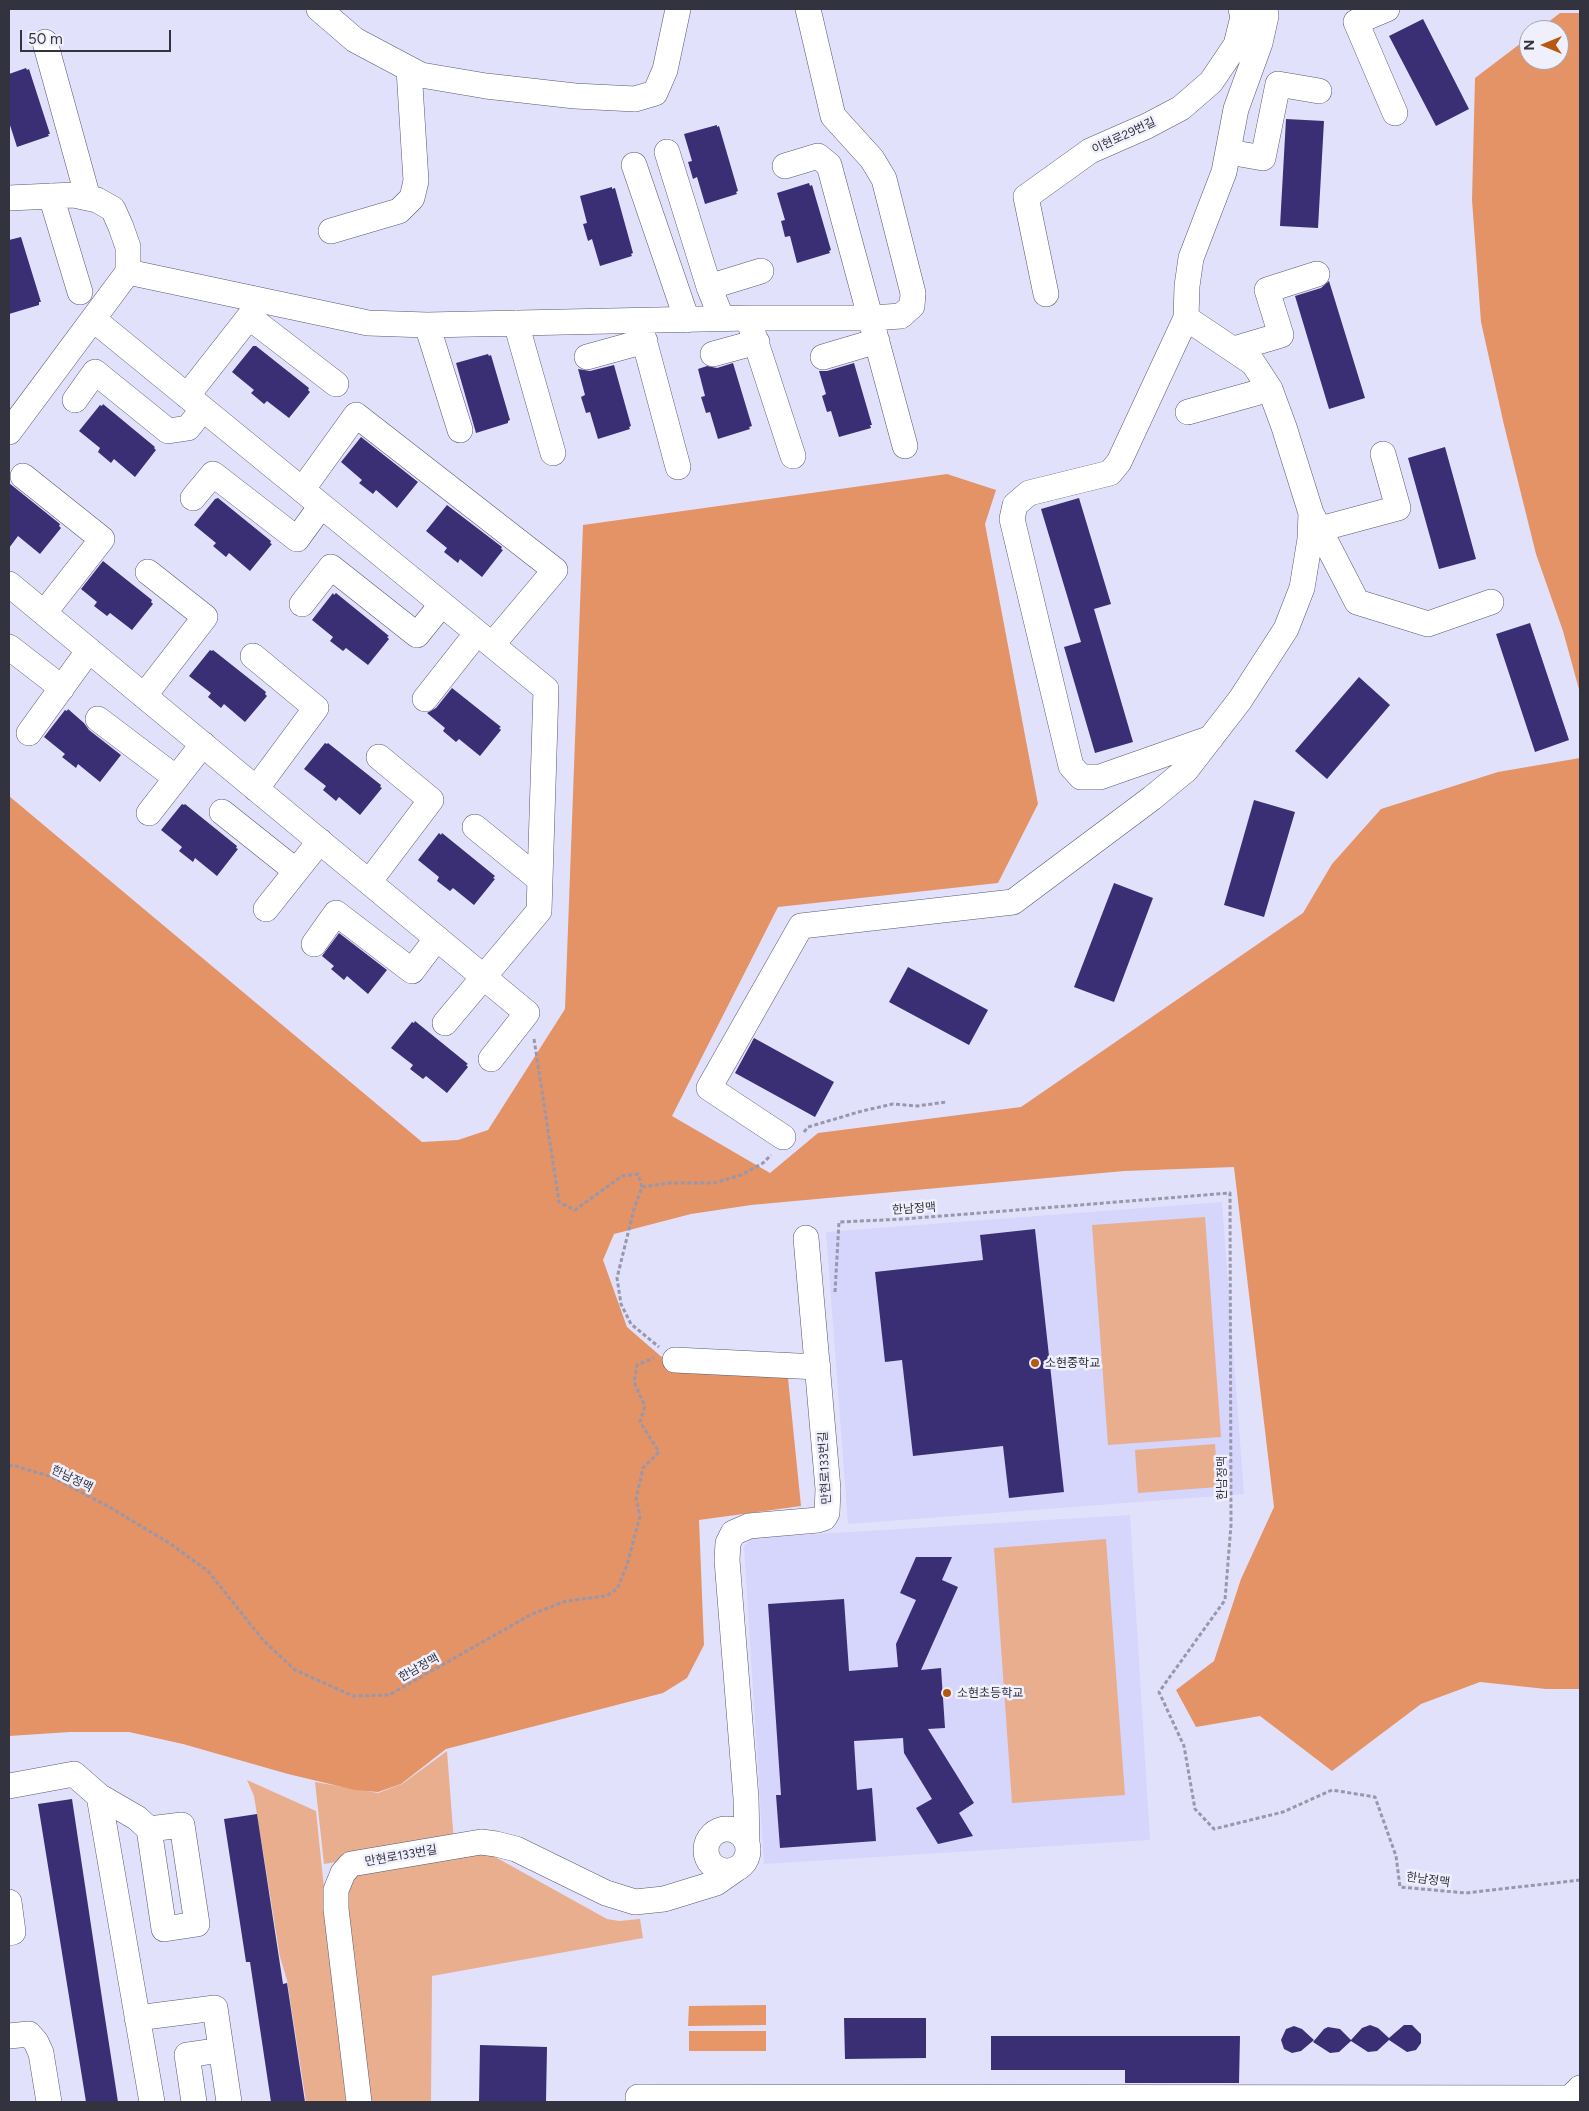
<!DOCTYPE html>
<html>
<head>
<meta charset="utf-8">
<style>
	body { margin:0 }
	#map { position:relative; width:1589px; height:2111px; overflow:hidden; background:#e2e1fb; font-family:Figtree,sans-serif }
	canvas { display:block }
	.frame { position:absolute; inset:0; border:10px solid #33333f; pointer-events:none }
	.north { position:absolute; left:1519px; top:20px; width:50px; height:50px; box-sizing:border-box; background:#f0f0fd; border:1px solid #a4a4b1; border-radius:50%; rotate:270deg; font-size:14px; font-weight:700; line-height:20px; text-align:center; color:#33333f }
	.north::after { content:''; display:block; margin:auto; width:18px; height:22px; background:#b7580f; clip-path:polygon(50% 0,100% 100%,50% 72%,0 100%) }
	.scale { position:absolute; left:20px; top:30px; width:151px; height:22px; box-sizing:border-box; border:2px solid #33333f; border-top:0; padding-left:6px; font-size:15px; line-height:18px; white-space:nowrap; color:#33333f; -webkit-text-stroke:4px #f0f0fd; paint-order:stroke }
</style>
</head>
<body>
<div id="map">
<canvas width="1589" height="2111"></canvas>
<div class="frame"></div>
<div class="north">N</div>
<div class="scale">50 m</div>
</div>
<script>
const ctx = document.querySelector('canvas').getContext('2d');
ctx.lineJoin = 'round';
function fill(path, color) {
  ctx.fillStyle = color;
  ctx.fill(path, 'evenodd');
}
function toPath(rows) {
  const path = new Path2D();
  for (const r of rows) {
    if (r.length === 3) {
      path.moveTo(r[0] + r[2], r[1]);
      path.arc(r[0], r[1], r[2], 0, 2 * Math.PI);
      continue;
    }
    path.moveTo(r[0], r[1]);
    for (let i = 2; i < r.length; i += 2) path.lineTo(r[i], r[i + 1]);
  }
  return path;
}
function strokePath(path, color, width, dash) {
  ctx.strokeStyle = color;
  ctx.lineWidth = width;
  ctx.lineCap = dash ? 'butt' : 'round';
  ctx.setLineDash(dash || []);
  ctx.stroke(path);
}
function label(font, color, halo, rows, align = 'center') {
  ctx.font = font + ' Figtree,"Noto Sans KR",sans-serif';
  ctx.lineWidth = 5;
  ctx.setLineDash([]);
  ctx.textBaseline = 'middle';
  ctx.strokeStyle = halo;
  ctx.fillStyle = color;
  for (const [text, x, y, turn = 0] of rows) {
    ctx.save();
    ctx.translate(x, y);
    ctx.rotate((+turn || 0) * Math.PI / 180);
    ctx.textAlign = isNaN(turn) ? turn : align;
    if (halo) ctx.strokeText(text, 0, 0);
    ctx.fillText(text, 0, 0);
    ctx.restore();
  }
}
fill(toPath([
	[1222,1202,1244,1494,848,1524,826,1232],
	[1130,1515,1150,1840,764,1864,744,1546,752,1538]
]), '#d6d5fc');
fill(toPath([
	[1205,1217,1221,1437,1108,1445,1092,1225],
	[1215,1444,1218,1487,1138,1493,1135,1450],
	[1106,1539,1125,1795,1012,1803,994,1548],
	[447,1751,454,1843,324,1864,315,1782,378,1793,402,1784],
	[247,1780,316,1811,346,2102,306,2102,287,1980,280,1957,254,1796],
	[488,1853,607,1919,619,1921,640,1919,643,1938,432,1976,431,2102,362,2102,346,1874]
]), '#e8ae8e');
fill(toPath([
	[1560,13,1580,13,1580,693,1563,631,1536,554,1504,425,1481,322,1472,200,1475,78,1529,37,1529,60,1559,60,1559,30,1538,30],
	[947,474,996,490,985,524,1038,804,998,883,778,907,672,1116,770,1173,818,1133,1021,1107,1303,913,1332,864,1381,809,1498,772,1580,758,1580,1689,1546,1689,1480,1682,1421,1704,1332,1771,1260,1716,1196,1727,1176,1690,1214,1661,1241,1579,1274,1507,1234,1167,1124,1171,751,1205,691,1214,614,1234,603,1260,627,1327,679,1372,788,1378,801,1506,699,1520,704,1645,687,1678,663,1693,446,1749,401,1784,378,1792,355,1790,288,1774,183,1744,129,1732,70,1732,9,1736,9,796,422,1142,458,1140,488,1130,565,1009,583,525]
]), '#e39365');
fill(toPath([
	[766,2005,766,2025,688,2026,689,2006],
	[689,2031,766,2031,766,2051,689,2051]
]), '#e69667');
fill(toPath([
	[1423,19,1469,109,1436,126,1389,36],
	[26,68,27,70,29,69,50,134,48,134,49,136,17,147,9,122,9,74],
	[1286,119,1324,121,1318,228,1280,226],
	[717,125,717,127,719,126,738,191,736,192,737,194,705,204,697,177,693,179,688,162,692,161,684,134],
	[809,183,810,186,812,185,831,250,829,251,830,253,797,263,790,236,785,237,781,221,785,220,777,193],
	[612,187,612,189,615,188,633,253,631,254,632,256,600,266,592,239,588,241,583,224,587,223,580,196],
	[21,237,41,302,39,302,39,305,9,314,9,240],
	[1329,281,1365,398,1329,409,1295,296,1321,288],
	[253,346,256,346,309,388,308,390,310,392,289,418,267,401,264,404,251,393,254,390,232,372],
	[488,354,489,356,491,355,510,420,508,421,508,423,476,433,456,363],
	[733,363,752,426,749,427,750,429,718,439,710,412,706,413,701,397,705,396,698,369,707,366,717,368],
	[854,363,872,425,870,425,871,428,839,437,831,411,827,412,822,396,826,394,819,371,827,371],
	[614,365,631,426,629,427,630,429,598,439,590,412,586,413,581,397,585,395,578,369,590,371],
	[103,404,155,447,154,448,156,450,135,477,114,459,111,463,98,452,100,448,79,431,100,405,102,406],
	[361,437,418,482,397,508,376,490,373,494,359,483,362,480,341,462],
	[1445,447,1476,559,1439,569,1408,458],
	[9,483,60,524,59,526,61,528,40,554,18,536,9,548],
	[218,498,271,541,270,543,272,544,250,571,229,553,226,557,213,546,216,543,194,525,215,499],
	[1079,498,1111,604,1094,609,1133,742,1095,753,1064,647,1081,642,1041,509],
	[447,505,502,547,501,549,503,550,482,577,460,559,458,563,444,552,447,548,426,531],
	[103,561,152,600,151,602,153,604,132,630,110,613,107,616,94,606,97,602,81,589],
	[333,593,334,595,336,593,389,636,387,637,389,639,368,665,346,648,343,651,330,641,333,637,312,620],
	[1530,623,1569,740,1535,752,1496,634],
	[210,650,212,651,213,650,266,692,265,694,267,696,245,722,224,704,221,708,208,697,211,693,189,676],
	[1359,677,1390,705,1327,779,1295,751],
	[452,688,501,727,499,728,501,730,480,756,459,739,456,742,443,731,445,728,427,713,436,708],
	[68,709,84,723,89,730,121,755,100,782,78,764,76,768,62,757,65,754,44,737,65,710,67,711],
	[325,743,327,744,328,743,381,785,380,787,382,788,360,815,339,797,336,801,323,790,326,786,304,769],
	[1254,800,1295,812,1264,917,1224,905],
	[182,804,184,805,185,804,237,846,236,848,238,849,217,876,195,858,193,862,179,851,182,847,161,830],
	[439,833,441,835,442,833,495,876,493,878,495,879,474,905,453,888,450,891,437,881,439,877,418,860],
	[1114,883,1153,898,1114,1002,1074,987],
	[339,933,387,970,368,994,347,976,344,980,331,969,334,966,322,956],
	[908,967,988,1010,969,1045,889,1002],
	[415,1021,468,1064,466,1065,468,1067,447,1093,426,1076,423,1079,410,1069,413,1065,391,1048,412,1022,414,1023],
	[754,1038,834,1082,815,1117,735,1073],
	[1035,1229,1064,1492,1009,1498,1003,1446,913,1456,902,1360,885,1362,875,1272,983,1260,980,1235],
	[916,1557,952,1557,942,1580,958,1587,921,1670,941,1668,945,1728,928,1729,974,1803,959,1813,973,1836,938,1844,916,1808,932,1799,904,1753,903,1738,854,1741,857,1790,872,1788,876,1841,780,1848,776,1795,781,1795,768,1604,844,1599,849,1671,898,1667,896,1644,916,1600,900,1593],
	[72,1799,103,2005,118,2102,86,2102,38,1804],
	[257,1814,283,1984,287,1983,305,2102,271,2102,250,1962,246,1962,224,1819],
	[844,2018,926,2018,926,2058,845,2059],
	[1370,2025,1378,2028,1389,2038,1404,2025,1412,2025,1421,2034,1421,2043,1416,2050,1407,2052,1389,2040,1377,2051,1368,2052,1351,2041,1339,2052,1330,2053,1313,2042,1324,2029,1328,2027,1340,2029,1351,2040,1362,2028],
	[1294,2026,1302,2029,1314,2040,1301,2051,1292,2053,1284,2049,1281,2040,1286,2029],
	[991,2036,1240,2036,1239,2083,1125,2083,1125,2070,991,2070],
	[480,2045,547,2047,546,2102,479,2102]
]), '#3a2f74');
const minor = toPath([
	[319,9,355,40,421,75,486,86,575,96,635,99,655,93,665,70,678,9],
	[1387,9,1356,22,1395,113],
	[45,42,88,198],
	[667,152,709,287,722,319],
	[1229,152,1263,158,1278,84,1319,91],
	[634,165,687,320],
	[785,166,818,156,829,165,905,446],
	[51,196,80,292],
	[9,198,74,195,97,200,113,209,121,227,128,247,128,272,368,323,427,325,748,318,872,318,901,316,912,306,913,293,884,179,872,159,833,116,808,9],
	[331,231,399,211,412,198,416,181,409,69],
	[709,287,761,271],
	[1046,294,1026,197,1090,151,1147,126,1181,108,1211,82,1236,45,1243,17,1241,9],
	[748,318,793,456],
	[1186,318,1119,462,1110,473,1029,493,1015,505,1012,519,1071,766,1081,777,1100,777,1211,738],
	[93,319,546,689,539,911,445,1023],
	[639,321,678,467],
	[516,323,553,453],
	[427,325,460,430],
	[1234,349,1281,335,1267,290,1317,274],
	[713,354,757,342],
	[587,357,645,341],
	[823,357,877,341],
	[187,396,249,317,336,384],
	[75,400,95,372,168,431,188,428,203,409],
	[1188,412,1270,389],
	[9,432,128,272],
	[23,476,102,539,44,613],
	[302,490,356,415,555,570,492,645],
	[193,498,213,474,297,539,321,506],
	[1311,513,1357,602,1428,624,1491,602],
	[1320,529,1398,508,1383,454],
	[9,584,527,1013,491,1059],
	[302,604,331,567,417,635,442,604],
	[9,647,62,688],
	[253,656,316,708,256,789],
	[144,696,205,617,148,572],
	[425,699,477,633],
	[98,719,176,778],
	[29,733,89,650],
	[222,812,296,871],
	[149,813,203,744],
	[475,827,540,880],
	[369,882,431,800,379,757],
	[266,909,320,841],
	[314,944,336,913,412,971,437,938],
	[783,1137,709,1088,801,926,1013,902,1152,798,1186,770,1240,700,1286,629,1302,588,1310,539,1311,513,1284,427,1270,389,1253,363,1186,318,1187,286,1191,258,1224,172,1236,109,1260,43,1266,16,1265,9],
	[675,1360,818,1367],
	[9,1786,74,1774,99,1796,152,2102],
	[99,1796,137,1818,149,1829,182,1825,197,1924,164,1929,149,1829],
	[727,1850,21],
	[747,1843,746,1798,727,1560,728,1543,733,1533,749,1526,818,1520,824,1518,827,1513,828,1489,806,1238],
	[9,1902,13,1932,9,1933],
	[137,2018,215,2008,229,2102],
	[9,2036,29,2034,36,2042,41,2053,49,2102],
	[194,2102,187,2055,221,2050],
	[359,2102,336,1909,336,1890,343,1873,351,1864,481,1842,496,1844,516,1849,606,1893,635,1902,664,1899,716,1883,736,1869],
	[638,2102,638,2097,1570,2098,1580,2088]
]);
strokePath(minor, '#595772', 26);
strokePath(toPath([
	[534,1039,559,1202,575,1210,622,1176,638,1174,642,1187,634,1209,617,1278,621,1304,631,1324,659,1347],
	[804,1132,808,1127,862,1111,893,1104,917,1106,946,1102],
	[642,1187,669,1183,714,1183,741,1175,763,1163,771,1155],
	[835,1292,839,1222,904,1219,1230,1193,1231,1525,1225,1600,1159,1692,1184,1746,1195,1809,1214,1829,1283,1812,1332,1790,1375,1797,1396,1856,1400,1887,1466,1893,1580,1880],
	[9,1467,12,1465,52,1477,111,1508,169,1543,208,1571,263,1640,295,1670,353,1696,389,1695,532,1614,566,1601,606,1596,617,1589,627,1565,640,1516,636,1499,643,1468,659,1452,640,1422,645,1406,634,1382,637,1365,654,1358]
]), '#9897ab', 3, [4, 2.5]);
strokePath(minor, '#fff', 25);
for (const [x, y, r, color] of [
	[1035,1363,5,"#b7580f"],
	[947,1693,5,"#b7580f"]
]) {
  const dot = new Path2D();
  dot.arc(x, y, r, 0, 2 * Math.PI);
  ctx.fillStyle = color;
  ctx.fill(dot);
  strokePath(dot, '#f0f0fd', 2);
}
label('12px', '#33333f', '#f0f0fd', [
	["이현로29번길",1124,136,-25],
	["한남정맥",914,1209,-4],
	["만현로133번길",825,1468,-93],
	["한남정맥",1222,1478,-90],
	["한남정맥",72,1479,26],
	["한남정맥",419,1668,-29],
	["만현로133번길",401,1856,-10],
	["한남정맥",1428,1880,8]
]);
label('12px', '#33333f', '#f0f0fd', [
	["소현중학교",1045,1363],
	["소현초등학교",957,1693]
], 'left');
</script>
</body>
</html>
